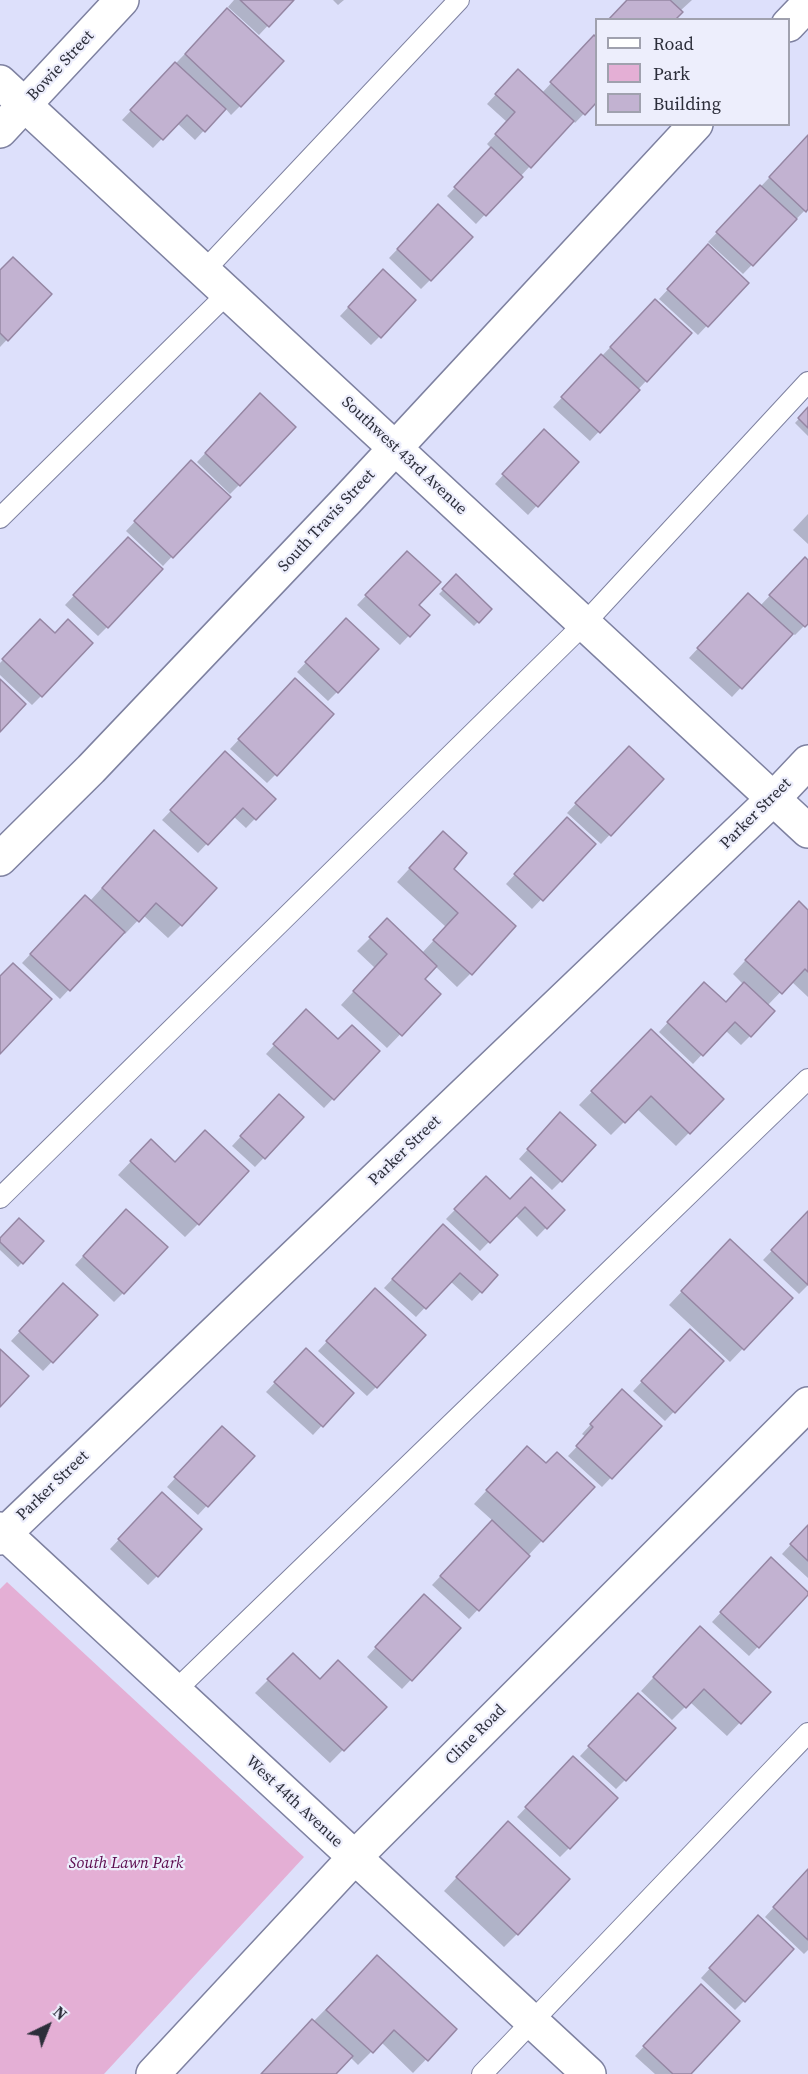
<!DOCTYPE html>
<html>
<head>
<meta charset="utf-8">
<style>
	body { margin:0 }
	#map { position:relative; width:808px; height:2074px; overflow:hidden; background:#dde0fb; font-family:"Source Serif 4",serif }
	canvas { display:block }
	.legend { position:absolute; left:595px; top:18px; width:195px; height:108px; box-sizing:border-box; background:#edeefc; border:2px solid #a0a1ae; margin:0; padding:8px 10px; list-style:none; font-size:18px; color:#2c2e3a }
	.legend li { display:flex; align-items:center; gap:12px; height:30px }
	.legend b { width:30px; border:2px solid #a0a1ae }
	.north { position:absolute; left:18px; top:1996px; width:60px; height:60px; -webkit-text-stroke:4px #edeefc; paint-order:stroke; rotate:43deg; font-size:16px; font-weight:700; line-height:24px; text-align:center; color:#2c2e3a }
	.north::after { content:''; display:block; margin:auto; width:21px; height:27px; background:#2c2e3a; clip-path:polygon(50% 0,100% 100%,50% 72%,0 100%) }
</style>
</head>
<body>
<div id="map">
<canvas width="808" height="2074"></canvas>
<ul class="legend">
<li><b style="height:8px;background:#fff"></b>Road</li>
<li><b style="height:16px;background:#e4afd5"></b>Park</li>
<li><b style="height:16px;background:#c2b2d1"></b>Building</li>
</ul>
<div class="north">N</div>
</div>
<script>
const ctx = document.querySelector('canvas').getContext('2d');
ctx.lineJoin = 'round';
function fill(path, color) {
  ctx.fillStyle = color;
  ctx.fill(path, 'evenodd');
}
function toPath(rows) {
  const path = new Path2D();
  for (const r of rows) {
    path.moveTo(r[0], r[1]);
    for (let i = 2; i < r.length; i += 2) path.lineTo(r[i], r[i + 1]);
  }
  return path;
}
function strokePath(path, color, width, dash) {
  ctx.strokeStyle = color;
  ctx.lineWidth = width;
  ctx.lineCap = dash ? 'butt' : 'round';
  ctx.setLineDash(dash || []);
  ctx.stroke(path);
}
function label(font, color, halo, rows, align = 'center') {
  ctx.font = font + ' "Source Serif 4",serif';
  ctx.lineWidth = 4.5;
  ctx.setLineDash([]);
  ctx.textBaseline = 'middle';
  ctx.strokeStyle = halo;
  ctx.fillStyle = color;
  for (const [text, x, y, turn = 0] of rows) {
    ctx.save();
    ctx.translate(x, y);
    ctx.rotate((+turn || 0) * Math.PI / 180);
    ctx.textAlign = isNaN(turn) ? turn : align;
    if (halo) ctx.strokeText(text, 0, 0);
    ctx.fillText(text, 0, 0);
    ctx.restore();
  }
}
fill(toPath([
	[7,1582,304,1857,104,2074,0,2074,0,1589]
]), '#e4afd5');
fill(toPath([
	[234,0,292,0,259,35,228,7],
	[333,0,344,0,338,5],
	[628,0,692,0,680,11],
	[218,19,240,106,231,115,225,108,195,140,177,123,153,148,122,120],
	[596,34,596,101,575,123,573,120,476,224,447,196,492,149,487,144,507,122,487,104,509,80,542,93],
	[808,137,808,207,743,274,708,242],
	[429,216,430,280,421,289,389,258],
	[699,256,747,283,698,335,659,299],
	[0,272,50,294,0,347],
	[374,280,380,336,371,345,340,316],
	[646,310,646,381,590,441,553,407],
	[251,404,239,485,230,494,197,462],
	[808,409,808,436,795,423],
	[535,440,577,462,528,515,495,484],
	[182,471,228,497,163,566,126,531],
	[808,514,808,544,793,530],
	[119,548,107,627,98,636,65,605],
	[398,562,417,605,428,615,400,645,357,605],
	[808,562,808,622,795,635,792,633,732,697,689,658,739,604,760,606,796,568],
	[456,577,490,609,474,626,439,594],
	[337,629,337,692,328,701,297,672],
	[31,630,41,696,32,705,0,675,0,663],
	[286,689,276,774,267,783,230,749],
	[620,757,662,779,601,844,567,813],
	[217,762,274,799,246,828,233,816,198,853,162,820],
	[558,828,594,844,532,909,506,884],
	[141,845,181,925,168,938,143,915,125,934,123,932,60,999,22,963,76,906,90,901],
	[430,846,452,869,470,974,457,987,435,966,423,979,439,994,387,1048,341,1005,375,968,357,951,374,934,422,953,446,927,397,882],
	[808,912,808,997,791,981,767,1006,750,1036,741,1045,725,1030,693,1064,659,1032,695,993,726,1004,744,985,733,974,786,916],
	[297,1020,338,1041,378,1051,324,1108,266,1054],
	[651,1031,722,1099,676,1146,637,1109,611,1135,579,1105],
	[270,1105,302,1118,255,1167,232,1146],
	[551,1124,561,1181,552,1190,519,1159],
	[138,1154,198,1224,185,1237,118,1175],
	[486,1178,509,1201,563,1210,537,1237,515,1215,480,1251,446,1219],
	[808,1213,808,1285,799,1294,763,1260],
	[117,1220,123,1293,114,1302,75,1265],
	[434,1235,496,1275,472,1301,450,1281,416,1317,384,1288],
	[0,1239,42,1241,18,1267,0,1250],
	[717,1254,791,1298,730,1362,669,1305],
	[55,1294,96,1315,43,1371,11,1341],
	[367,1299,376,1387,367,1396,318,1351],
	[681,1340,722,1361,665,1421,633,1391],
	[297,1359,352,1393,313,1435,266,1392],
	[613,1400,660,1426,602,1487,568,1456,586,1437,582,1434],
	[213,1437,253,1456,198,1515,167,1487],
	[514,1461,545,1465,592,1487,469,1619,432,1585,493,1521,474,1504],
	[153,1503,157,1576,148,1585,110,1549],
	[808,1526,808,1578,782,1554],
	[762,1568,808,1594,749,1656,712,1622],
	[415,1605,459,1629,402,1689,367,1657],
	[687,1641,769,1692,727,1736,690,1702,672,1720,641,1691],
	[293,1655,320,1681,385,1707,330,1763,255,1693],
	[629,1704,625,1780,616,1789,580,1756],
	[564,1767,569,1848,560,1857,517,1817],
	[495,1836,517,1934,504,1947,444,1891],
	[808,1870,808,1950,804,1954,765,1917],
	[749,1926,744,2001,735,2010,701,1978],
	[364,1970,455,2029,413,2073,381,2042,358,2065,350,2057,334,2074,262,2074],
	[692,1995,689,2074,655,2074,635,2056]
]), '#0003');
const building = toPath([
	[240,0,294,0,269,27,240,0],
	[627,0,670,0,683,12,675,20,608,20,627,0],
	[227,8,284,61,241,107,185,54,227,8],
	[594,35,596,37,596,103,585,115,550,82,594,35],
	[175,62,226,109,205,132,187,115,163,140,130,110,175,62],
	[518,69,574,121,531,168,495,134,515,112,495,94,518,69],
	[808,135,808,209,806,212,769,177,808,135],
	[491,147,523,177,486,216,454,187,491,147],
	[760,185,797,219,753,266,716,232,760,185],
	[438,204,473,237,431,281,397,249,438,204],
	[708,244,749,283,708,327,667,289,708,244],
	[13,257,52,294,8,341,0,333,0,270,13,257],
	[383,269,416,300,381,338,348,307,383,269],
	[655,299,692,333,647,382,610,347,655,299],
	[601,354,640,390,600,433,561,397,601,354],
	[260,393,296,427,240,486,205,453,260,393],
	[808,407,808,428,798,418,808,407],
	[544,429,579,462,538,507,502,474,544,429],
	[191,460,231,497,173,558,134,521,191,460],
	[128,537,163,569,108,628,73,595,128,537],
	[407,551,441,582,419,605,430,615,410,637,365,595,407,551],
	[805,557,808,560,808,624,805,627,769,595,805,557],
	[456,574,492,609,479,623,442,589,456,574],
	[748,593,793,634,742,689,697,648,748,593],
	[346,618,379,649,338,693,305,662,346,618],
	[40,619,55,633,68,619,93,643,42,697,2,659,40,619],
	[295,678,334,714,277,776,238,739,295,678],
	[0,679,26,704,0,732,0,679],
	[629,746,664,779,611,836,575,803,629,746],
	[225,751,276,799,256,820,243,808,208,845,170,810,225,751],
	[567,817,596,844,543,901,514,874,567,817],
	[154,830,217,888,182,926,156,903,139,922,102,888,154,830],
	[443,831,467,853,454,869,516,926,472,975,433,940,458,913,409,868,443,831],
	[85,895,125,932,70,991,30,954,85,895],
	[799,901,808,910,808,972,805,969,782,994,745,960,799,901],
	[387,918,437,966,425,979,441,994,402,1036,353,991,387,954,369,937,387,918],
	[13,963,52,999,0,1054,0,976,13,963],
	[704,982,726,1002,744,982,775,1011,751,1037,735,1022,703,1056,667,1022,704,982],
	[306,1009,338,1039,352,1025,380,1051,334,1100,273,1044,306,1009],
	[651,1029,724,1099,690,1134,651,1096,625,1123,591,1091,651,1029],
	[279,1094,304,1117,265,1159,240,1136,279,1094],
	[560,1112,596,1145,562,1182,527,1149,560,1112],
	[205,1130,249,1171,199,1225,130,1161,151,1139,175,1162,205,1130],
	[486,1176,510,1199,531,1177,565,1210,547,1229,525,1207,490,1243,454,1209,486,1176],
	[126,1209,168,1247,124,1294,83,1256,126,1209],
	[808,1211,808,1285,771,1250,808,1211],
	[19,1218,44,1241,23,1264,0,1242,0,1238,19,1218],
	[443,1224,498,1275,482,1293,460,1273,426,1309,392,1279,443,1224],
	[730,1239,793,1298,744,1350,681,1291,730,1239],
	[63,1283,98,1315,53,1363,19,1331,63,1283],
	[375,1288,426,1335,377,1388,326,1341,375,1288],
	[690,1329,724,1361,675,1413,641,1381,690,1329],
	[306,1348,354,1393,323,1427,274,1382,306,1348],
	[0,1349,29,1376,0,1407,0,1349],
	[622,1389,662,1426,612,1479,576,1446,593,1427,590,1424,622,1389],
	[222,1426,255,1456,208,1507,174,1477,222,1426],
	[527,1446,546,1463,557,1452,595,1487,543,1542,486,1490,527,1446],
	[162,1492,202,1529,158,1577,118,1539,162,1492],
	[492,1520,530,1556,479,1611,440,1576,492,1520],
	[808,1525,808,1561,790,1544,808,1525],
	[771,1557,808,1592,808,1595,759,1648,720,1612,771,1557],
	[424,1594,461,1628,412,1681,375,1647,424,1594],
	[700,1626,771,1692,741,1724,704,1689,686,1708,653,1677,700,1626],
	[293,1653,320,1679,338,1660,387,1707,344,1751,267,1679,293,1653],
	[638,1693,676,1728,626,1781,588,1746,638,1693],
	[573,1756,618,1798,570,1849,525,1807,573,1756],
	[508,1821,570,1879,518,1935,456,1877,508,1821],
	[808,1869,808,1940,773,1907,808,1869],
	[758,1915,794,1949,745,2002,709,1968,758,1915],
	[377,1955,457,2029,428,2061,394,2030,373,2053,326,2010,377,1955],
	[701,1984,740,2021,691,2074,673,2074,643,2046,701,1984],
	[312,2019,353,2056,336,2074,261,2074,312,2019]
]);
fill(building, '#c2b2d1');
strokePath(building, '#9586a3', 1.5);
const lane = toPath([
	[204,271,459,0],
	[0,518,228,293],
	[0,1198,585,623,808,382],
	[175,1691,808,1079],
	[482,2074,808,1733]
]);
const street = toPath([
	[788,25,808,4],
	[0,82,808,831],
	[0,859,91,769,347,500,696,124],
	[0,1529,589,2074],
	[153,2074,354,1858,808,1404]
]);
const secondary = toPath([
	[0,131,122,0],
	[0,1538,774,798,808,762]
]);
strokePath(lane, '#7e81a0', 22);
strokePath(street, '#7e81a0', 36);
strokePath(secondary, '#7e81a0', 36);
strokePath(lane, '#fff', 20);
strokePath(street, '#fff', 33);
strokePath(secondary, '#fff', 33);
label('16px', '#2c2e3a', '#edeefc', [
	["Bowie Street",61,66,-47],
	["Southwest 43rd Avenue",404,456,43],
	["South Travis Street",327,521,-47],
	["Parker Street",756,814,-45],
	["Parker Street",405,1151,-44],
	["Parker Street",53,1486,-44],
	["Cline Road",476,1735,-45],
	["West 44th Avenue",294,1802,43]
]);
label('italic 16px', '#5a074c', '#edeefc', [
	["South Lawn Park",126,1864]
]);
</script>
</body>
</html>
